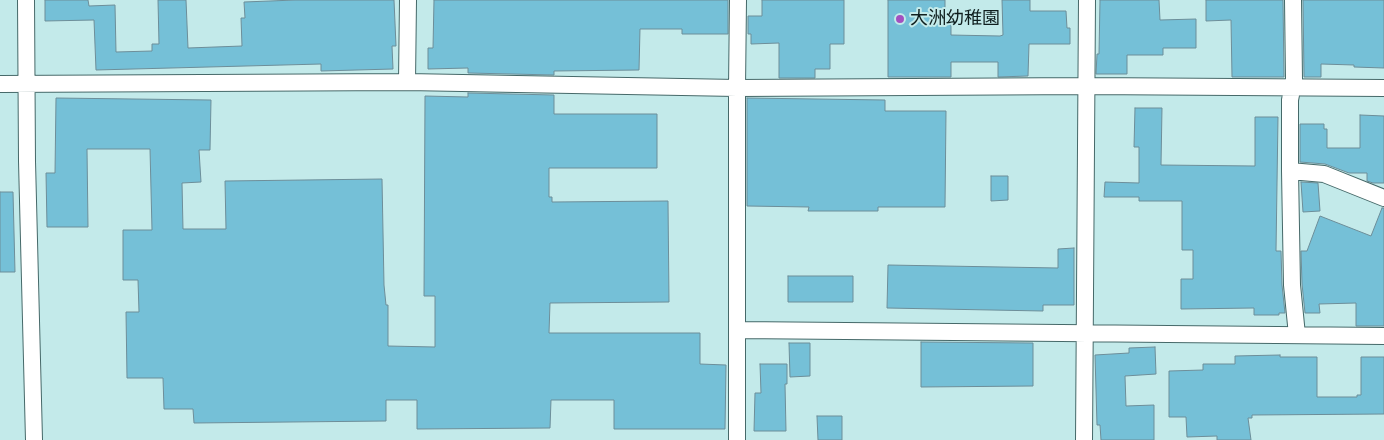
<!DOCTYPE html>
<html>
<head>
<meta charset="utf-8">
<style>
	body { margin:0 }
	canvas { display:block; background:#c3eaea }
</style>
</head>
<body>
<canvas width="1384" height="440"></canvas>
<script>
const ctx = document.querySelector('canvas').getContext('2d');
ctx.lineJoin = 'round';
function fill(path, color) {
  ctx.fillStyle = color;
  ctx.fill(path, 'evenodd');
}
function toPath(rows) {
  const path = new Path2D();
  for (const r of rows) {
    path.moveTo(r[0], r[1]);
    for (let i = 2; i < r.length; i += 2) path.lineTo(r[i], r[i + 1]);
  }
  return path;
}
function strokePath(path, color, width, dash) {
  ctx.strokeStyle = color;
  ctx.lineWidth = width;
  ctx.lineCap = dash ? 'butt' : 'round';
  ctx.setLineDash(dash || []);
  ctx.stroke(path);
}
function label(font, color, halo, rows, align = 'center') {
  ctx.font = font + ' "Open Sans","Noto Sans JP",sans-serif';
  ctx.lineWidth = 4;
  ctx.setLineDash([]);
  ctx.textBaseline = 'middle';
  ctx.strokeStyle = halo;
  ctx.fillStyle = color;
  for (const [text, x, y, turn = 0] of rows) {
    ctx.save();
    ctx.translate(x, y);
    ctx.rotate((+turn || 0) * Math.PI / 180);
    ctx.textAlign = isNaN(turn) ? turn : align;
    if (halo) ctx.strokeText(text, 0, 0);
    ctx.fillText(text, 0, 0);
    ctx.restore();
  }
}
const building = toPath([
	[45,0,88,0,89,6,115,5,116,52,152,51,152,44,159,44,158,0,186,0,188,48,242,46,241,18,245,18,244,2,295,0,394,0,396,46,392,46,393,69,321,71,321,64,96,70,94,20,45,21,45,0],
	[434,0,728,0,728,34,682,34,682,29,640,29,639,70,554,71,554,75,468,73,468,68,428,69,428,48,433,48,434,0],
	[762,0,844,0,844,44,830,44,830,69,815,69,815,78,779,78,779,43,751,44,751,34,748,34,748,16,762,16,762,0],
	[888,0,945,0,945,22,951,22,951,35,1000,36,1003,35,1002,0,1030,0,1030,11,1066,11,1067,28,1070,28,1070,44,1029,44,1028,76,998,77,998,62,951,62,951,77,888,77,888,0],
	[1100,0,1159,0,1160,20,1196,19,1196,48,1163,48,1163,55,1127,55,1127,74,1096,74,1097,54,1099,54,1100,0],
	[1206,0,1283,0,1284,77,1232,77,1231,20,1206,21,1206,0],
	[1303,0,1384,0,1384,68,1354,67,1354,65,1321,64,1321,77,1304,77,1303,0],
	[468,93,554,95,554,114,657,114,657,168,549,168,549,197,552,197,552,202,668,201,669,302,550,303,549,333,700,333,700,364,726,365,725,429,614,429,614,400,551,400,550,428,417,429,417,400,386,400,386,421,194,423,193,409,164,409,163,378,127,378,126,312,139,312,138,280,123,280,123,230,152,230,150,149,87,149,88,227,47,227,46,173,55,173,56,98,211,100,210,150,199,150,201,182,182,183,183,229,226,229,225,181,382,179,384,285,386,305,388,305,388,346,435,347,435,296,424,296,425,96,468,97,468,93],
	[747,98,885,100,885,111,946,111,945,207,878,207,878,211,808,211,809,207,747,206,747,98],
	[1135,108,1162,108,1161,165,1255,166,1255,117,1278,117,1276,251,1281,251,1282,285,1285,313,1279,313,1279,315,1254,315,1254,308,1181,309,1181,279,1193,279,1193,250,1182,250,1182,201,1139,201,1139,197,1104,197,1105,182,1139,183,1139,147,1134,147,1135,108],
	[1360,115,1384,116,1384,183,1373,183,1367,181,1367,173,1349,173,1325,164,1300,162,1300,124,1324,124,1324,129,1327,129,1327,148,1360,148,1360,115],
	[991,176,1008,176,1008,200,991,201,991,176],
	[1301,182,1318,183,1320,211,1303,212,1301,182],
	[0,192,13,192,15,272,0,272,0,192],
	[1382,208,1384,208,1384,326,1356,326,1356,303,1319,304,1320,313,1305,313,1302,284,1301,251,1307,251,1320,216,1371,236,1382,208],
	[1074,248,1074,305,1043,305,1043,311,887,308,888,265,1058,268,1058,249,1074,248],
	[788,276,853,276,853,302,788,302,788,276],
	[921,342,1033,343,1033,386,921,387,921,342],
	[789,343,810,343,810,376,790,377,789,343],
	[1155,347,1156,374,1125,376,1126,406,1154,405,1154,440,1101,440,1100,425,1097,425,1095,355,1129,353,1129,348,1155,347],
	[1280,355,1280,357,1317,357,1317,397,1357,397,1357,395,1361,395,1361,357,1384,357,1384,414,1252,415,1252,418,1248,418,1251,440,1217,440,1217,436,1187,437,1186,417,1169,417,1169,371,1203,370,1203,364,1235,364,1235,356,1280,355],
	[760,364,787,364,787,384,785,384,786,431,754,431,755,393,761,393,760,364],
	[817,416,842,416,842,440,818,440,817,416]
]);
fill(building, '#75c0d7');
strokePath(building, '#6d8e99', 1);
const minor = toPath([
	[26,0,27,161,34,440],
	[1293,0,1294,79,1290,100,1290,171,1292,285,1297,335],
	[407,82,408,0],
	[0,84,407,82,737,88,1087,86,1384,88],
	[1290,171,1324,174,1384,198],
	[738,330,1384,336],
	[737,440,737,88,738,0],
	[1084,440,1087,0]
]);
strokePath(minor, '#466969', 18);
strokePath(minor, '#fff', 16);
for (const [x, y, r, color] of [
	[900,19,5,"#a350c0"]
]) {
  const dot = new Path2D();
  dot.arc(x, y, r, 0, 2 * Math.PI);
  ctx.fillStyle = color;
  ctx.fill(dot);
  strokePath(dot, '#c3eaea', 2);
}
label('18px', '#0f1e1e', '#c3eaea', [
	["大洲幼稚園",910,19]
], 'left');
</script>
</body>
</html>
